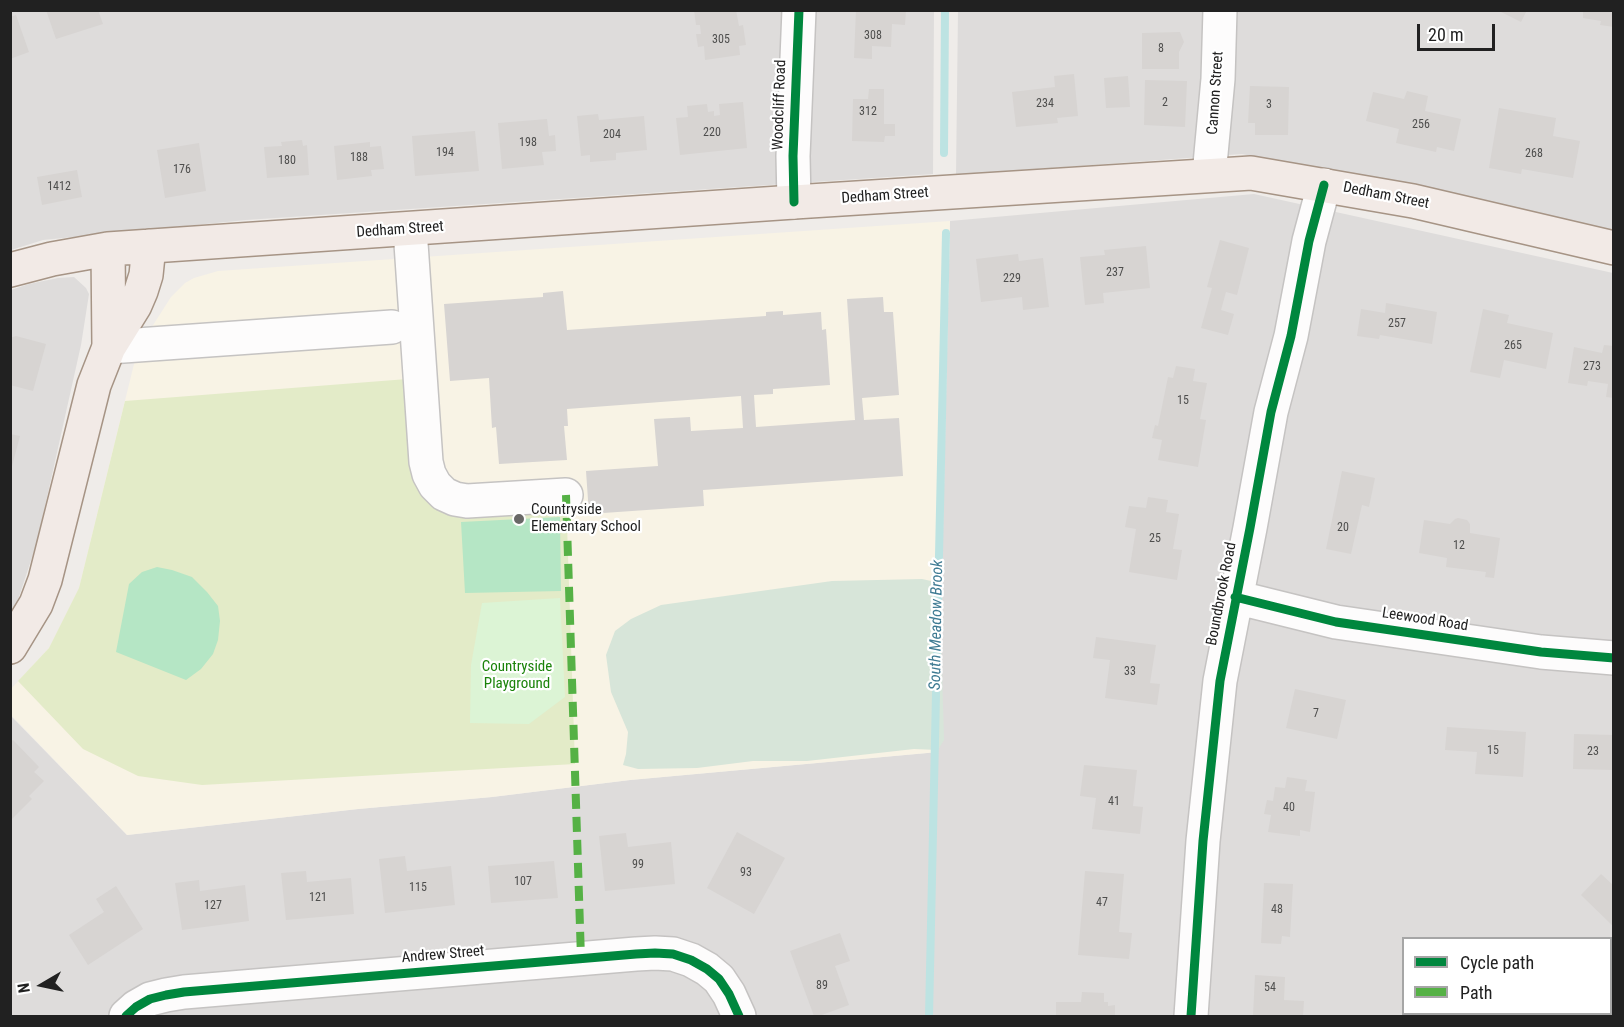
<!DOCTYPE html>
<html>
<head>
<meta charset="utf-8">
<style>
	body { margin:0 }
	#map { position:relative; width:1624px; height:1027px; overflow:hidden; background:#efece9; font-family:"Roboto Condensed",sans-serif }
	canvas { display:block }
	.frame { position:absolute; inset:0; border:12px solid #212121; pointer-events:none }
	.legend { position:absolute; left:1402px; top:937px; width:210px; height:78px; box-sizing:border-box; background:#fff; border:2px solid #a6a6a6; margin:0; padding:8px 10px; list-style:none; font-size:18px; color:#212121 }
	.legend li { display:flex; align-items:center; gap:12px; height:30px }
	.legend b { width:30px; border:2px solid #a6a6a6 }
	.north { position:absolute; left:12px; top:955px; width:60px; height:60px; -webkit-text-stroke:4px #fff; paint-order:stroke; rotate:261deg; font-size:16px; font-weight:700; line-height:24px; text-align:center; color:#212121 }
	.north::after { content:''; display:block; margin:auto; width:21px; height:27px; background:#212121; clip-path:polygon(50% 0,100% 100%,50% 72%,0 100%) }
	.scale { position:absolute; left:1417px; top:24px; width:78px; height:27px; box-sizing:border-box; border:3px solid #212121; border-top:0; padding-left:8px; font-size:18px; line-height:21px; white-space:nowrap; color:#212121; -webkit-text-stroke:4px #fff; paint-order:stroke }
</style>
</head>
<body>
<div id="map">
<canvas width="1624" height="1027"></canvas>
<div class="frame"></div>
<ul class="legend">
<li><b style="height:8px;background:#00873e"></b>Cycle path</li>
<li><b style="height:8px;background:#55b145"></b>Path</li>
</ul>
<div class="north">N</div>
<div class="scale">20 m</div>
</div>
<script>
const ctx = document.querySelector('canvas').getContext('2d');
ctx.lineJoin = 'round';
function fill(path, color) {
  ctx.fillStyle = color;
  ctx.fill(path, 'evenodd');
}
function toPath(rows) {
  const path = new Path2D();
  for (const r of rows) {
    path.moveTo(r[0], r[1]);
    for (let i = 2; i < r.length; i += 2) path.lineTo(r[i], r[i + 1]);
  }
  return path;
}
function strokePath(path, color, width, dash) {
  ctx.strokeStyle = color;
  ctx.lineWidth = width;
  ctx.lineCap = dash ? 'butt' : 'round';
  ctx.setLineDash(dash || []);
  ctx.stroke(path);
}
function label(font, color, halo, rows, align = 'center') {
  ctx.font = font + ' "Roboto Condensed",sans-serif';
  ctx.lineWidth = 4.5;
  ctx.setLineDash([]);
  ctx.textBaseline = 'middle';
  ctx.strokeStyle = halo;
  ctx.fillStyle = color;
  for (const [text, x, y, turn = 0] of rows) {
    ctx.save();
    ctx.translate(x, y);
    ctx.rotate((+turn || 0) * Math.PI / 180);
    ctx.textAlign = isNaN(turn) ? turn : align;
    if (halo) ctx.strokeText(text, 0, 0);
    ctx.fillText(text, 0, 0);
    ctx.restore();
  }
}
fill(toPath([
	[10,11,934,11,933,174,246,220,43,240,11,250],
	[958,11,1613,11,1613,231,1242,154,956,175],
	[1254,194,1613,273,1613,1016,11,1016,10,715,127,835,358,809,492,797,630,780,938,752,950,221],
	[1404,938,1610,938,1610,1014,1404,1014],
	[74,277,86,288,89,294,81,345,37,542,11,621,11,290,29,284,58,278]
]), '#dedcdb');
fill(toPath([
	[950,221,938,706,938,752,630,780,492,797,358,809,127,835,11,715,10,690,49,648,79,588,135,360,148,333,171,297,185,283,194,278,218,271]
]), '#f8f3e5');
fill(toPath([
	[420,378,435,485,566,495,575,764,202,785,138,776,83,749,18,681,49,648,79,588,125,401]
]), '#e3ebc8');
fill(toPath([
	[922,579,931,581,940,598,944,740,938,750,914,749,807,761,753,761,697,768,638,769,623,765,626,754,628,732,611,692,606,655,615,631,631,619,661,605,832,581]
]), '#d7e5d9');
fill(toPath([
	[560,598,565,697,529,724,470,723,471,665,482,603]
]), '#dcf4d5');
fill(toPath([
	[560,517,561,591,465,593,461,522],
	[157,567,172,570,192,577,207,592,218,606,220,621,218,640,213,654,201,669,186,680,116,652,129,584,142,572]
]), '#b5e6c5');
strokePath(toPath([
	[944,153,945,10],
	[929,1016,946,233]
]), '#bde3e2', 8);
fill(toPath([
	[46,10,98,10,103,24,56,39],
	[694,10,736,10,739,26,743,25,746,45,739,46,740,55,705,60,704,46,698,47,696,34,701,34,700,25,696,25],
	[856,10,906,10,905,25,892,24,891,47,872,46,872,59,854,58],
	[1497,10,1527,10,1521,22],
	[1583,10,1614,10,1614,27,1600,25,1601,21,1583,18],
	[16,15,29,52,10,59,10,17],
	[1180,32,1184,42,1179,52,1179,69,1142,69,1142,33],
	[1074,74,1078,116,1057,118,1058,123,1016,127,1012,92,1055,87,1054,76],
	[1128,76,1130,107,1106,108,1104,78],
	[1145,80,1187,81,1185,127,1144,125],
	[1250,86,1289,87,1288,135,1255,135,1255,123,1248,123],
	[869,89,884,89,884,124,895,124,895,136,885,136,884,142,852,141,853,99,868,99],
	[1407,91,1428,96,1425,111,1461,119,1454,151,1437,147,1436,152,1396,143,1399,129,1366,121,1373,92,1404,99],
	[743,102,747,148,680,155,676,118,688,117,687,106,707,104,708,112,714,111,714,116,720,115,719,104],
	[1499,108,1556,118,1553,136,1580,141,1573,178,1522,169,1521,174,1489,168],
	[598,114,599,120,644,116,647,150,616,153,616,160,590,162,590,155,581,156,577,116],
	[547,119,549,136,555,135,556,151,542,152,544,165,502,169,498,123],
	[475,131,479,171,415,176,412,136],
	[302,140,303,146,307,145,309,175,267,178,264,147,282,146,281,142],
	[370,142,370,147,381,146,384,169,371,170,372,176,337,180,334,146],
	[199,143,206,191,165,198,157,150],
	[77,170,82,197,42,205,37,177],
	[1220,240,1249,248,1237,295,1226,292,1221,310,1234,314,1228,335,1201,328,1212,288,1207,287],
	[1146,246,1150,288,1103,293,1104,303,1085,305,1080,257,1105,255,1104,250],
	[1018,254,1019,261,1043,258,1049,307,1023,310,1022,297,981,302,976,259],
	[563,291,567,330,766,316,766,312,783,311,783,315,821,312,822,330,826,329,830,385,773,389,773,394,754,395,756,427,855,420,847,299,883,297,884,312,893,312,899,395,862,398,864,420,899,418,903,476,703,490,704,506,589,514,586,471,658,466,654,419,690,417,691,431,743,428,741,396,567,409,568,426,564,426,567,460,499,464,496,427,492,428,489,378,450,381,444,304,543,297,543,293],
	[1386,303,1437,312,1432,344,1380,335,1379,339,1357,336,1361,309,1385,313],
	[1483,309,1509,315,1507,323,1553,333,1546,369,1504,360,1500,378,1470,372],
	[16,336,46,344,33,391,10,385,10,338],
	[1604,345,1614,346,1614,398,1606,397,1608,384,1588,381,1587,386,1568,383,1574,347,1602,353],
	[1176,366,1195,369,1193,381,1207,383,1200,419,1206,420,1198,467,1158,460,1162,440,1152,438,1155,425,1158,426,1168,377,1173,378],
	[10,434,20,436,11,470,10,470],
	[1342,471,1375,478,1369,507,1362,505,1351,554,1326,549],
	[1148,497,1168,500,1166,512,1179,514,1173,549,1182,550,1177,580,1129,572,1136,529,1125,527,1129,506,1146,508],
	[1458,518,1467,520,1470,524,1470,533,1500,538,1494,578,1485,577,1486,572,1446,567,1447,558,1419,553,1424,520,1450,524,1455,519],
	[1096,637,1156,645,1150,683,1160,684,1157,705,1105,698,1110,660,1093,658],
	[1295,689,1346,700,1337,739,1286,728],
	[1447,727,1526,732,1523,777,1475,774,1477,752,1445,750],
	[1574,734,1614,735,1614,770,1573,769],
	[13,740,39,767,34,772,44,781,29,796,32,799,10,821,10,742],
	[1084,765,1137,770,1133,806,1143,807,1140,834,1092,829,1096,798,1080,796],
	[1287,777,1307,780,1305,791,1315,792,1310,832,1300,830,1300,836,1268,832,1271,815,1264,814,1267,800,1273,801,1275,787,1285,788],
	[737,832,785,858,754,914,707,888],
	[626,833,628,847,671,842,675,884,605,891,599,836],
	[405,856,407,871,451,866,455,905,385,913,379,859],
	[554,861,558,898,491,903,488,866],
	[306,871,307,882,351,878,354,914,286,920,281,873],
	[1085,871,1124,874,1119,932,1132,933,1129,959,1078,955],
	[1601,874,1614,886,1614,927,1581,895],
	[199,880,200,891,245,885,249,921,182,930,175,883],
	[1264,883,1293,884,1290,937,1282,936,1281,944,1261,943],
	[116,886,143,929,88,965,69,935,104,912,96,899],
	[840,933,850,961,835,966,849,1005,819,1016,814,1016,790,951],
	[1255,975,1285,977,1284,1000,1304,1001,1303,1016,1253,1016],
	[1082,992,1104,993,1104,1002,1108,1002,1108,1006,1115,1005,1115,1016,1056,1016,1056,1002,1081,1002]
]), '#d7d4d2');
const minor = toPath([
	[1209,175,1218,79,1220,10],
	[794,202,793,156,799,10],
	[410,229,426,462,429,474,435,485,444,494,455,499,467,501,566,495],
	[109,347,392,327],
	[1235,597,1336,622,1541,652,1614,658],
	[126,1016,136,1007,150,999,166,995,184,992,636,954,655,953,673,954,691,960,707,969,719,979,729,994,739,1016],
	[1191,1016,1203,841,1220,681,1250,528,1271,412,1291,336,1309,241,1324,185]
]);
const major = toPath([
	[108,249,109,347],
	[10,270,52,259,108,249,794,202,1251,173,1413,201,1614,248],
	[10,647,36,604,45,580,94,385,109,347,135,305,141,291,146,275,149,246]
]);
strokePath(minor, '#c5c3c2', 36);
strokePath(major, '#a69485', 36);
strokePath(minor, '#fdfcfc', 33);
strokePath(major, '#f2eae6', 33);
strokePath(toPath([
	[566,495,581,958]
]), '#55b145', 8, [15, 8]);
strokePath(toPath([
	[794,202,793,156,799,10],
	[1235,597,1336,622,1541,652,1614,658],
	[126,1016,136,1007,150,999,166,995,184,992,636,954,655,953,673,954,691,960,707,969,719,979,729,994,739,1016],
	[1191,1016,1203,841,1220,681,1250,528,1271,412,1291,336,1309,241,1324,185]
]), '#00873e', 9);
for (const [x, y, r, color] of [
	[519,519,6,"#696867"]
]) {
  const dot = new Path2D();
  dot.arc(x, y, r, 0, 2 * Math.PI);
  ctx.fillStyle = color;
  ctx.fill(dot);
  strokePath(dot, '#fff', 2);
}
label('12px', '#4e4e4d', null, [
	["308",873,36],
	["305",721,40],
	["8",1161,49],
	["2",1165,103],
	["234",1045,104],
	["3",1269,105],
	["312",868,112],
	["256",1421,125],
	["220",712,133],
	["204",612,135],
	["198",528,143],
	["194",445,153],
	["268",1534,154],
	["188",359,158],
	["180",287,161],
	["176",182,170],
	["1412",59,187],
	["237",1115,273],
	["229",1012,279],
	["257",1397,324],
	["265",1513,346],
	["273",1592,367],
	["15",1183,401],
	["20",1343,528],
	["25",1155,539],
	["12",1459,546],
	["33",1130,672],
	["7",1316,714],
	["15",1493,751],
	["23",1593,752],
	["41",1114,802],
	["40",1289,808],
	["99",638,865],
	["93",746,873],
	["107",523,882],
	["115",418,888],
	["121",318,898],
	["47",1102,903],
	["127",213,906],
	["48",1277,910],
	["89",822,986],
	["54",1270,988]
]);
label('15px', '#212121', '#fff', [
	["Cannon Street",1216,93,-86],
	["Woodcliff Road",780,105,-88],
	["Dedham Street",885,196,-4],
	["Dedham Street",1386,196,11],
	["Dedham Street",400,230,-4],
	["Boundbrook Road",1222,594,-79],
	["Leewood Road",1425,620,9],
	["Andrew Street",443,955,-5]
]);
label('15px', '#212121', '#fff', [
	["Countryside",531,510],
	["Elementary School",531,527]
], 'left');
label('15px', '#1b830a', '#fff', [
	["Countryside",517,667],
	["Playground",517,684]
]);
label('italic 16px', '#3f7b93', '#fff', [
	["South Meadow Brook",937,625,-89]
]);
</script>
</body>
</html>
